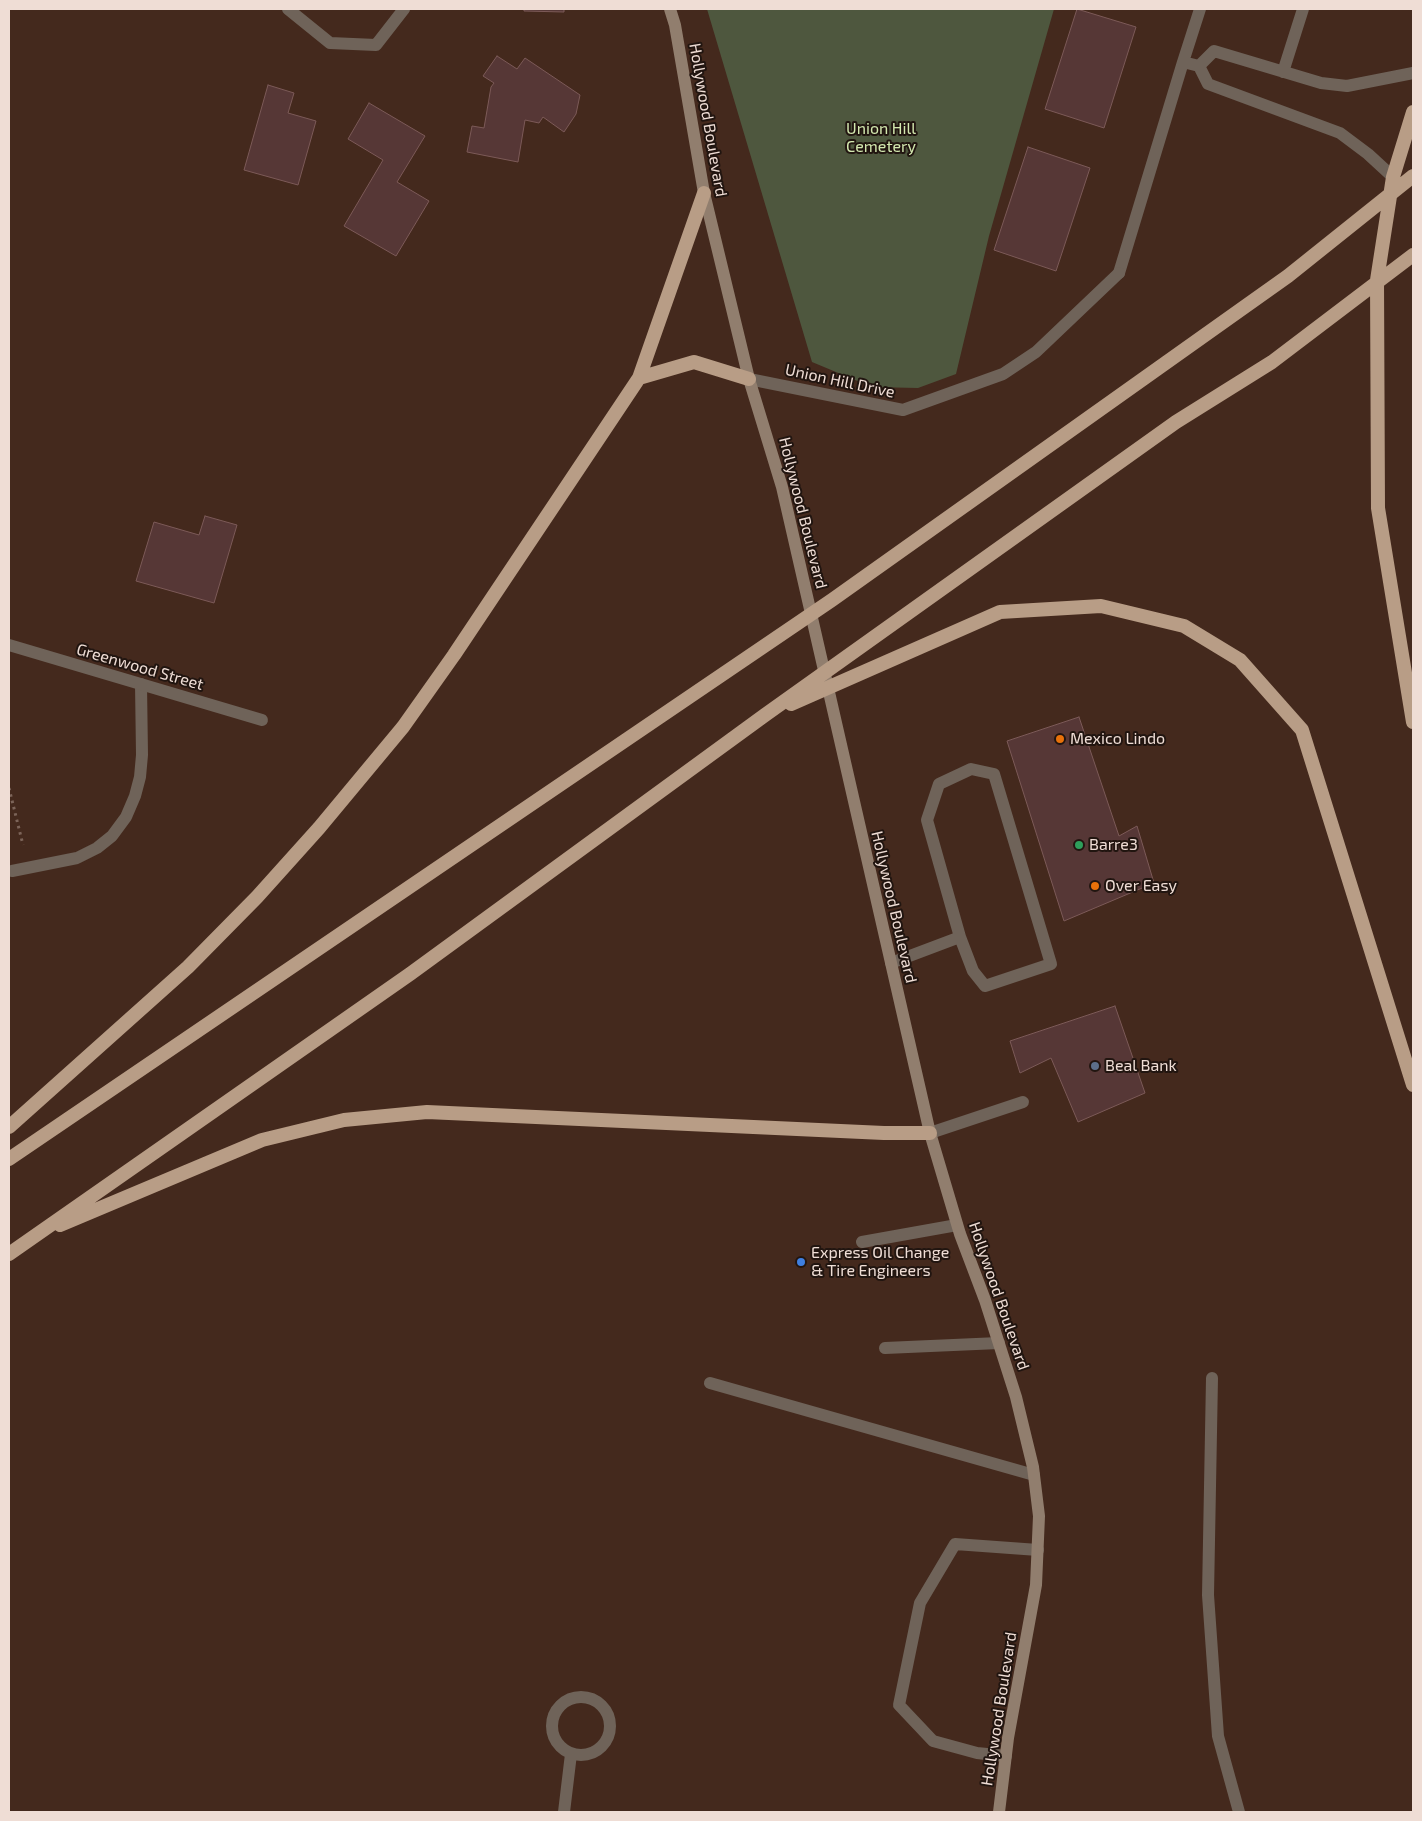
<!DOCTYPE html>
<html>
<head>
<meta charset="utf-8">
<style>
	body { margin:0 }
	#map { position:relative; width:1422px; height:1821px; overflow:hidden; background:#44291d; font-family:"Exo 2",sans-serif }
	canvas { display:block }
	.frame { position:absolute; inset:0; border:10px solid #efddd5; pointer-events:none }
</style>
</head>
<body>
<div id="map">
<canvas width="1422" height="1821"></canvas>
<div class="frame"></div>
</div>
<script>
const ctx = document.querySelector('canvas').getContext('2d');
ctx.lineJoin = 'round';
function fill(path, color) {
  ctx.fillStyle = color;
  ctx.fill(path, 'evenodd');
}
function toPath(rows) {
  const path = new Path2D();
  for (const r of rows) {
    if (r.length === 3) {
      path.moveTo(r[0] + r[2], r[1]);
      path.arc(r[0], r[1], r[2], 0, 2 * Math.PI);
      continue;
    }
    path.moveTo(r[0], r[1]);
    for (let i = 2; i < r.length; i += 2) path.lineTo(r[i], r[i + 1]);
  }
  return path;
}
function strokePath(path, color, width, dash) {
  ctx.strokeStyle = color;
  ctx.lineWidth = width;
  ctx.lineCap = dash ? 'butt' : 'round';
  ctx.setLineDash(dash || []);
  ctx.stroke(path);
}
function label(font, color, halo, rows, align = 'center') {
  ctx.font = font + ' "Exo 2",sans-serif';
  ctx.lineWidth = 4;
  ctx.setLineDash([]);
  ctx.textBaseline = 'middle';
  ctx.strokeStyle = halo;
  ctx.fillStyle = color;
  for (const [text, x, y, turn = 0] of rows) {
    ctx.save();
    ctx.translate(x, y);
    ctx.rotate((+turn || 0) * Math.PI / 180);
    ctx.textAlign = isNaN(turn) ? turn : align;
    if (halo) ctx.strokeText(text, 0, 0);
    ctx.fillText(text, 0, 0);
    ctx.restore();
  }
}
fill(toPath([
	[707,9,1054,9,989,236,956,374,918,388,872,387,812,362]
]), '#4e573e');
const building = toPath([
	[524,9,564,9,564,12,524,11,524,9],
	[1077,9,1136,27,1104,128,1045,109,1077,9],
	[497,56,517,69,525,58,580,95,576,114,564,132,543,117,539,123,525,120,518,162,467,152,472,126,484,128,491,87,494,83,483,76,497,56],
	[268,85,294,93,288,113,316,121,298,185,244,170,268,85],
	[369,103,425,136,397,182,429,201,396,256,344,226,383,160,348,139,369,103],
	[1028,147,1090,168,1056,271,994,250,1028,147],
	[205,516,237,525,214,603,136,581,154,522,199,535,205,516],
	[1079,717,1119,836,1137,826,1154,883,1064,921,1007,741,1079,717],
	[1115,1006,1145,1093,1078,1122,1051,1058,1020,1073,1010,1041,1115,1006]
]);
fill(building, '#563736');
strokePath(building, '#7c5a58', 1);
strokePath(toPath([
	[9,788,23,845]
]), '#7c6459', 3, [2.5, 4]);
strokePath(toPath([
	[1183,62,1200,9],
	[1283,72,1303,9],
	[1393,177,1368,154,1340,133,1208,84,1199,66,1214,51,1321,83,1347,86,1413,73],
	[1119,273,1183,62,1199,66],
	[12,871,77,858,97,848,112,836,126,817,135,796,140,777,142,755,141,684],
	[891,963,960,937,927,820,939,784,971,769,994,774,1051,964,985,986,973,971,960,937],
	[930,1133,1023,1102],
	[862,1242,957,1225],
	[885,1348,999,1343],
	[1212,1378,1208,1595,1218,1736,1239,1812],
	[710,1383,1034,1475],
	[1006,1756,977,1753,933,1741,899,1705,920,1603,955,1544,1038,1550]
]), '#6f6359', 12);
strokePath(toPath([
	[288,9,330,43,376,45,404,9],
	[749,379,903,410,1003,374,1036,352,1119,273],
	[9,645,262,720],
	[581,1726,29],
	[564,1812,571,1754]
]), '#6f6359', 12);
strokePath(toPath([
	[670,9,675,25,704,193,749,379,782,487,930,1133,960,1234,985,1300,1016,1397,1033,1467,1039,1516,1036,1585,1008,1738,999,1812]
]), '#917e6e', 12);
strokePath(toPath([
	[1413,112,1393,177,1377,280,1378,508,1413,722],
	[639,378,694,362,749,379],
	[791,704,1000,612,1101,606,1184,626,1240,660,1302,730,1413,1085],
	[9,1127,188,967,257,897,319,828,403,727,454,655,639,378,704,193],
	[9,1159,832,600,1288,276,1413,176],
	[60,1225,262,1140,344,1120,427,1112,884,1133,930,1133],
	[9,1254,410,974,765,715,1176,422,1272,362,1413,255]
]), '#b89d86', 14);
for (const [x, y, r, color] of [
	[1060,739,5,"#e8710a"],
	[1079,845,5,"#2e9e5b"],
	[1095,886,5,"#e8710a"],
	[1095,1066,5,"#5c6f8a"],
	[801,1262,5,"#3f7fe0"]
]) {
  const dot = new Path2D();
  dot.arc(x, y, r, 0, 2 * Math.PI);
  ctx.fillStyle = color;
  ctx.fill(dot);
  strokePath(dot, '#211510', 2);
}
label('16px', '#efddd5', '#211510', [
	["Hollywood Boulevard",708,120,80],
	["Union Hill Drive",840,381,12],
	["Hollywood Boulevard",803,513,76],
	["Greenwood Street",140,667,16],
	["Hollywood Boulevard",894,907,77],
	["Hollywood Boulevard",999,1296,71],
	["Hollywood Boulevard",999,1709,-81]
]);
label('16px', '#d3e8af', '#211510', [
	["Union Hill",881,129],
	["Cemetery",881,147]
]);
label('16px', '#efddd5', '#211510', [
	["Mexico Lindo",1070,739],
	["Barre3",1089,845],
	["Over Easy",1105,886],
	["Beal Bank",1105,1066],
	["Express Oil Change",811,1253],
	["& Tire Engineers",811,1271]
], 'left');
</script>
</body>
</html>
